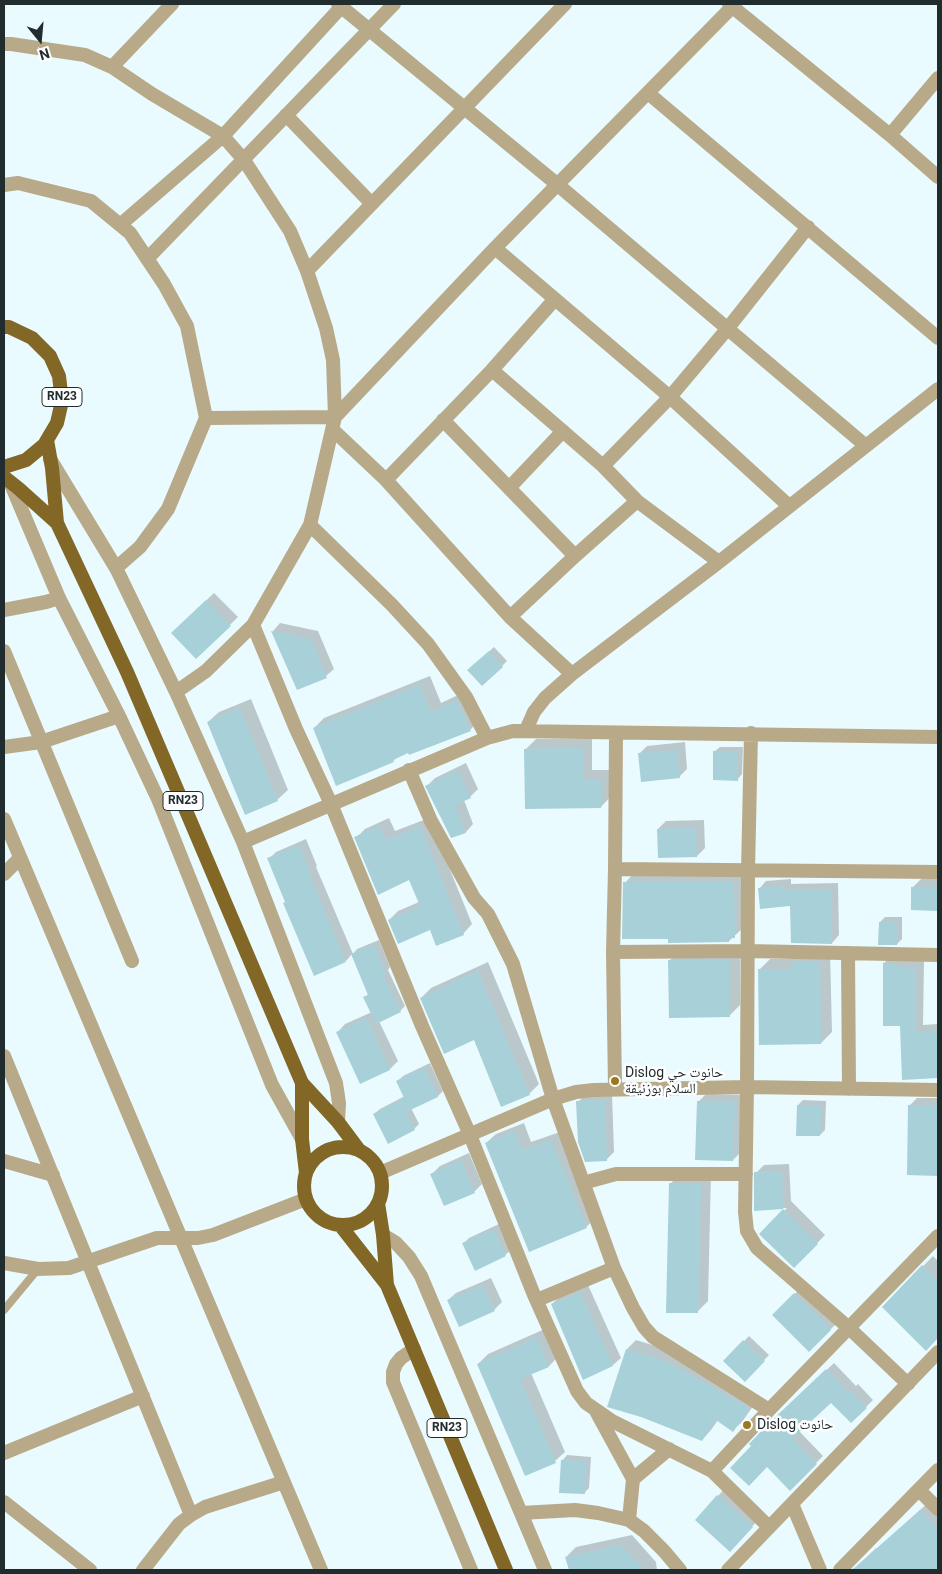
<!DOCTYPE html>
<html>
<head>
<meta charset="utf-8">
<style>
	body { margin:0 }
	#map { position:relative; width:942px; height:1574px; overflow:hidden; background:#e9fbff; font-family:Roboto,sans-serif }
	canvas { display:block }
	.frame { position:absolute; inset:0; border:5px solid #212c2f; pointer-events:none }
	.north { position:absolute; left:15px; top:15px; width:50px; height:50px; -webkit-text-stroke:4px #fff; paint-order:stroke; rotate:163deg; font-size:14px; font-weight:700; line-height:20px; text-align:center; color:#212c2f }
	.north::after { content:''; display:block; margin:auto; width:18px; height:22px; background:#212c2f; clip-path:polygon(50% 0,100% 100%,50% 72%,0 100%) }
</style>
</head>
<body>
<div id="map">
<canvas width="942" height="1574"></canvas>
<div class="frame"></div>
<div class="north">N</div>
</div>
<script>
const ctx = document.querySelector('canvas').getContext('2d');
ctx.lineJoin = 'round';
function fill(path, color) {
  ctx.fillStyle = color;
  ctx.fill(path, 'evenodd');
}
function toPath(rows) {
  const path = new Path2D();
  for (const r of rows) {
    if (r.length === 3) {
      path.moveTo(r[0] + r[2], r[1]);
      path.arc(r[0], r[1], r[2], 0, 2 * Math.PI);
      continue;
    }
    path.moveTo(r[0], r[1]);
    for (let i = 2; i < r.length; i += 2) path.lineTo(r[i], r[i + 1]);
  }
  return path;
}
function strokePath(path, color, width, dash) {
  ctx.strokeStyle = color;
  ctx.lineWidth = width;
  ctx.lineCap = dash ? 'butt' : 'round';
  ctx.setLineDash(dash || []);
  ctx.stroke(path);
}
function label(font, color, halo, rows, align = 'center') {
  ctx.font = font + ' Roboto,"Noto Naskh Arabic",sans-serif';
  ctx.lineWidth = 5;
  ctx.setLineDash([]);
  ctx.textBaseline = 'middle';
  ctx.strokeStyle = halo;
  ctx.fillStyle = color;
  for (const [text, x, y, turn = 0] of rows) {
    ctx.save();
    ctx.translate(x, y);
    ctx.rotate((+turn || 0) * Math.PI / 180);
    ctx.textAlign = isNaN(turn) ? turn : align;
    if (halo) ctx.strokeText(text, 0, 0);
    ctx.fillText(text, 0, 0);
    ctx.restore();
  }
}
fill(toPath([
	[214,593,238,617,196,658,180,625],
	[280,623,318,631,334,669,326,676,298,689,273,631],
	[494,647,507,661,502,666,474,665],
	[430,676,441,703,467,691,480,720,470,730,409,751,398,756,393,761,337,784,314,728,324,718],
	[251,699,288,790,277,800,208,722,219,712],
	[536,739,592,739,592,770,611,770,611,796,601,807,526,749],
	[685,742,687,769,679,777,639,754,647,746],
	[720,747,743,747,742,774,737,780,714,752],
	[466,763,478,789,470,797,464,800,473,824,466,832,452,836,427,786,435,778],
	[389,818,395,831,429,818,472,924,463,934,389,920,398,911,419,902,410,878,356,838,365,829],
	[704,820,705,848,697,856,658,829,666,821],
	[306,839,317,866,316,867,353,954,357,949,379,940,390,967,388,970,405,1006,400,1011,379,1021,398,1061,390,1069,360,1082,338,1032,345,1024,372,1012,365,998,368,994,352,954,346,961,286,902,269,859,276,852],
	[634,873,743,873,744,927,729,941,669,938,625,883],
	[923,877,938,878,938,910,912,909,913,887],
	[791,879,791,884,838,883,839,935,832,943,791,905,759,889,766,881],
	[885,917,902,917,902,939,897,944,880,922],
	[680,950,740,950,740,1005,730,1015,669,961],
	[830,951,832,1032,821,1043,759,970,770,959,795,959],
	[892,955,924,961,923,1025,938,1024,938,1077,904,1078,901,1025,884,963],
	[488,962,539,1084,529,1094,475,1038,421,998,431,988],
	[430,1063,443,1091,438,1096,411,1108,419,1124,414,1129,374,1114,380,1109,405,1096,398,1081,403,1076],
	[612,1093,614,1152,606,1160,578,1102,586,1094],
	[706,1094,743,1095,741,1152,733,1160,698,1102],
	[917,1098,938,1098,938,1175,908,1174,909,1106],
	[803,1100,826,1101,825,1130,820,1135,798,1105],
	[524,1123,531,1142,560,1132,596,1218,586,1227,486,1143,496,1134],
	[469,1153,482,1184,474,1192,432,1174,440,1166],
	[789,1164,791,1201,825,1235,794,1267,761,1234,787,1208,755,1210,756,1173,764,1165],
	[681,1173,711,1173,708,1301,697,1312,671,1183],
	[499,1224,511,1250,505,1255,464,1243,469,1238],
	[933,1256,938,1261,938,1337,926,1349,883,1307],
	[491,1278,502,1302,494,1310,448,1300,456,1293],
	[588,1285,621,1358,613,1365,552,1304,560,1296],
	[803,1286,838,1322,809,1351,773,1315],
	[547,1328,558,1357,549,1366,531,1373,565,1452,555,1461,478,1364,488,1354],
	[749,1336,769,1355,745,1380,725,1361],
	[636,1340,672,1351,758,1399,742,1422,732,1431,718,1420,711,1430,702,1440,627,1349],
	[834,1363,856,1386,858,1384,873,1400,851,1422,831,1401,799,1431,823,1456,790,1489,753,1445,769,1425],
	[567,1455,591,1457,589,1488,584,1493,562,1461],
	[725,1488,759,1519,738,1542,718,1496],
	[930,1501,938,1510,938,1570,850,1570,857,1567,876,1548,877,1549],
	[632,1535,656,1562,657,1570,570,1570,566,1557,576,1547]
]), '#0003');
fill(toPath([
	[206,600,231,626,196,659,171,633],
	[271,631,311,639,327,678,297,690],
	[489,651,503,667,482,686,467,670],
	[420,685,431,712,457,700,471,731,409,755,408,753,393,760,394,762,336,786,313,728],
	[240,708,278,801,245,815,207,722],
	[583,748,583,780,601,780,601,808,525,809,524,749],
	[677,750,680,778,641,782,638,753],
	[713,751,738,752,738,781,713,780],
	[458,770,471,798,455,805,466,833,451,838,425,786],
	[380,826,386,840,420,826,464,935,436,946,430,930,398,944,388,920,420,906,409,880,378,895,354,837],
	[696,827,697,857,658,858,657,829],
	[299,845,311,874,309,874,346,962,314,976,283,903,285,902,267,858],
	[623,882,734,882,735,938,729,938,729,942,668,943,668,939,622,939],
	[784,886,784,890,831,889,832,944,791,943,790,906,760,909,758,888],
	[911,887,938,887,938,911,911,910],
	[879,922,898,922,897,945,878,945],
	[374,945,386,973,383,975,401,1012,376,1024,363,997,368,995,351,954],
	[668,960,730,960,730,1017,669,1018],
	[791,961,820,961,821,1044,759,1045,758,969,791,969],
	[883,963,897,963,897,968,916,968,916,1032,938,1031,938,1078,902,1080,900,1026,883,1026],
	[478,971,530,1095,501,1107,474,1040,444,1054,420,998,451,984,450,983],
	[367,1018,390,1070,360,1084,336,1032],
	[424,1067,438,1097,406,1112,415,1130,388,1144,373,1114,404,1098,396,1081],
	[605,1100,607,1161,585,1162,578,1142,576,1101],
	[697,1101,735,1102,733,1161,695,1160],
	[797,1105,821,1106,820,1136,796,1136],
	[908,1105,938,1106,938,1176,907,1175],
	[514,1131,522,1150,551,1140,587,1228,529,1252,485,1143],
	[461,1160,475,1193,444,1206,430,1174],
	[782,1171,783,1209,754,1211,754,1172],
	[669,1183,701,1183,698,1313,666,1313],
	[783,1209,818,1244,794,1268,759,1234],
	[493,1229,506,1256,475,1271,462,1243],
	[922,1265,938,1282,938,1338,926,1351,882,1307],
	[483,1285,495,1311,459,1327,447,1300],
	[580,1292,613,1366,583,1380,551,1304],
	[794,1293,831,1330,809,1352,772,1315],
	[537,1337,549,1367,520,1379,556,1463,525,1476,477,1364],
	[743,1340,765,1361,745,1382,723,1361],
	[626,1349,663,1360,750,1408,733,1432,716,1420,702,1441,641,1417,607,1407],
	[826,1369,848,1392,850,1390,867,1408,851,1423,831,1403,792,1439,817,1464,790,1491,767,1467,749,1486,730,1468,751,1446,749,1444,768,1424],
	[561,1460,587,1461,585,1494,559,1493],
	[717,1495,753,1527,730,1552,695,1520],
	[920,1510,938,1530,938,1570,852,1570],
	[621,1545,644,1570,569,1570,565,1557]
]), '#a7d0d9');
strokePath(toPath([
	[4,1310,38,1269]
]), '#b8a989', 8);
strokePath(toPath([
	[338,4,558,185,866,446],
	[729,4,890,135,938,177],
	[4,44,11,44,85,55,112,67,152,94,223,136,244,160,290,231,307,271,326,328,333,360,335,417,310,525,253,625,206,671,176,692],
	[112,67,172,4],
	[648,93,938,338],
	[286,115,371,203],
	[890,135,938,78],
	[4,185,18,183,91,201,130,233,164,284,187,326,206,418,168,509,140,547,116,568],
	[120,225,223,136,344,4],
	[495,248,670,397,789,506],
	[147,259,394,4],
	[307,271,565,4],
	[492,370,603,466,637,501,719,562],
	[206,418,335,417,495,248,735,4],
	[443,420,575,556],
	[332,429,386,480,510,617,572,674],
	[50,459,116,568,176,692,243,842,336,1083,339,1103,338,1122],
	[603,466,670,397,728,328,808,227],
	[386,480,492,370,555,299],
	[10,482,59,598,119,716,158,799,272,1085,302,1139],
	[509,488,563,431],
	[310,525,392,605,428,644,466,697,487,738],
	[4,610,46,602,59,598],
	[510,617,575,556,637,501],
	[253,625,296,729,331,804,422,1026,470,1135,534,1295,577,1391,586,1403,612,1421,712,1471,769,1527],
	[4,651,132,961],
	[526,730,534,712,545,698,572,674,719,562,938,389],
	[751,733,748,871,747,1087,745,1212,747,1231,757,1248,849,1328,908,1384],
	[4,747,41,742,119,716],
	[409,770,431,821,474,898,488,914,513,964,553,1099,614,1268,633,1308,644,1327,653,1337,769,1410],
	[4,819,321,1570],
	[243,842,487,738,513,731,938,737],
	[615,869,938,872],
	[4,874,20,858],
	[613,952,748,951,938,955],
	[848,953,849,1089],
	[4,1056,191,1515],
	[615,1088,613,952,615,869,616,733],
	[4,1161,53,1175],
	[380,1173,553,1099,576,1092,594,1090,747,1087,938,1090],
	[583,1183,616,1174,746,1174],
	[383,1235,396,1243,409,1257,421,1276,545,1570],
	[4,1263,38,1269,69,1268,157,1238,198,1238,213,1235,306,1199],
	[537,1300,614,1268],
	[414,1349,401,1358,396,1364,393,1372,393,1382,471,1570],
	[597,1413,633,1479,629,1520],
	[4,1453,143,1396],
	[712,1471,769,1410,938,1236],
	[633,1479,669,1449],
	[919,1490,938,1509],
	[4,1502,90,1570],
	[792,1504,820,1570],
	[521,1513,575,1510,598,1513,629,1520,644,1531,664,1551,680,1570],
	[143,1570,179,1524,191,1515,205,1507,284,1482],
	[728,1570,938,1352],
	[840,1570,938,1470]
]), '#b8a989', 14);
strokePath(toPath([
	[4,327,9,327,32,338,50,356,59,376,62,401,57,423,44,445,26,460,4,467],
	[47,440,52,468,57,523,127,672,302,1083,338,1122,359,1150],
	[4,477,18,488,57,523],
	[302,1083,302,1139,306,1173],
	[343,1186,39],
	[378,1203,383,1235,387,1285],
	[340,1225,387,1285,506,1570]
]), '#826726', 14);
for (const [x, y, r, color] of [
	[615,1081,5,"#9b7823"],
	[747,1425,5,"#9b7823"]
]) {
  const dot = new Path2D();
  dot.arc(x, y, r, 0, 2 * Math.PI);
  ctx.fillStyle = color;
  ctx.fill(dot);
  strokePath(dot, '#fff', 2);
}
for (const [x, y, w] of [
	[62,397,40],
	[183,801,40],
	[447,1428,40]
]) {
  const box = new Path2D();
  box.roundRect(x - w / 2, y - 9.5, w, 19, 4);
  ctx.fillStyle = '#fff';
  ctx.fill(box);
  strokePath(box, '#212c2f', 1);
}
label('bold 12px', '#212c2f', null, [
	["RN23",62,397],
	["RN23",183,801],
	["RN23",447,1428]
]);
label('14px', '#212c2f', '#fff', [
	["Dislog حانوت حي",625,1073],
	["السلام بوزنيقة",625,1089],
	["Dislog حانوت",757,1425]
], 'left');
</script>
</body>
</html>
